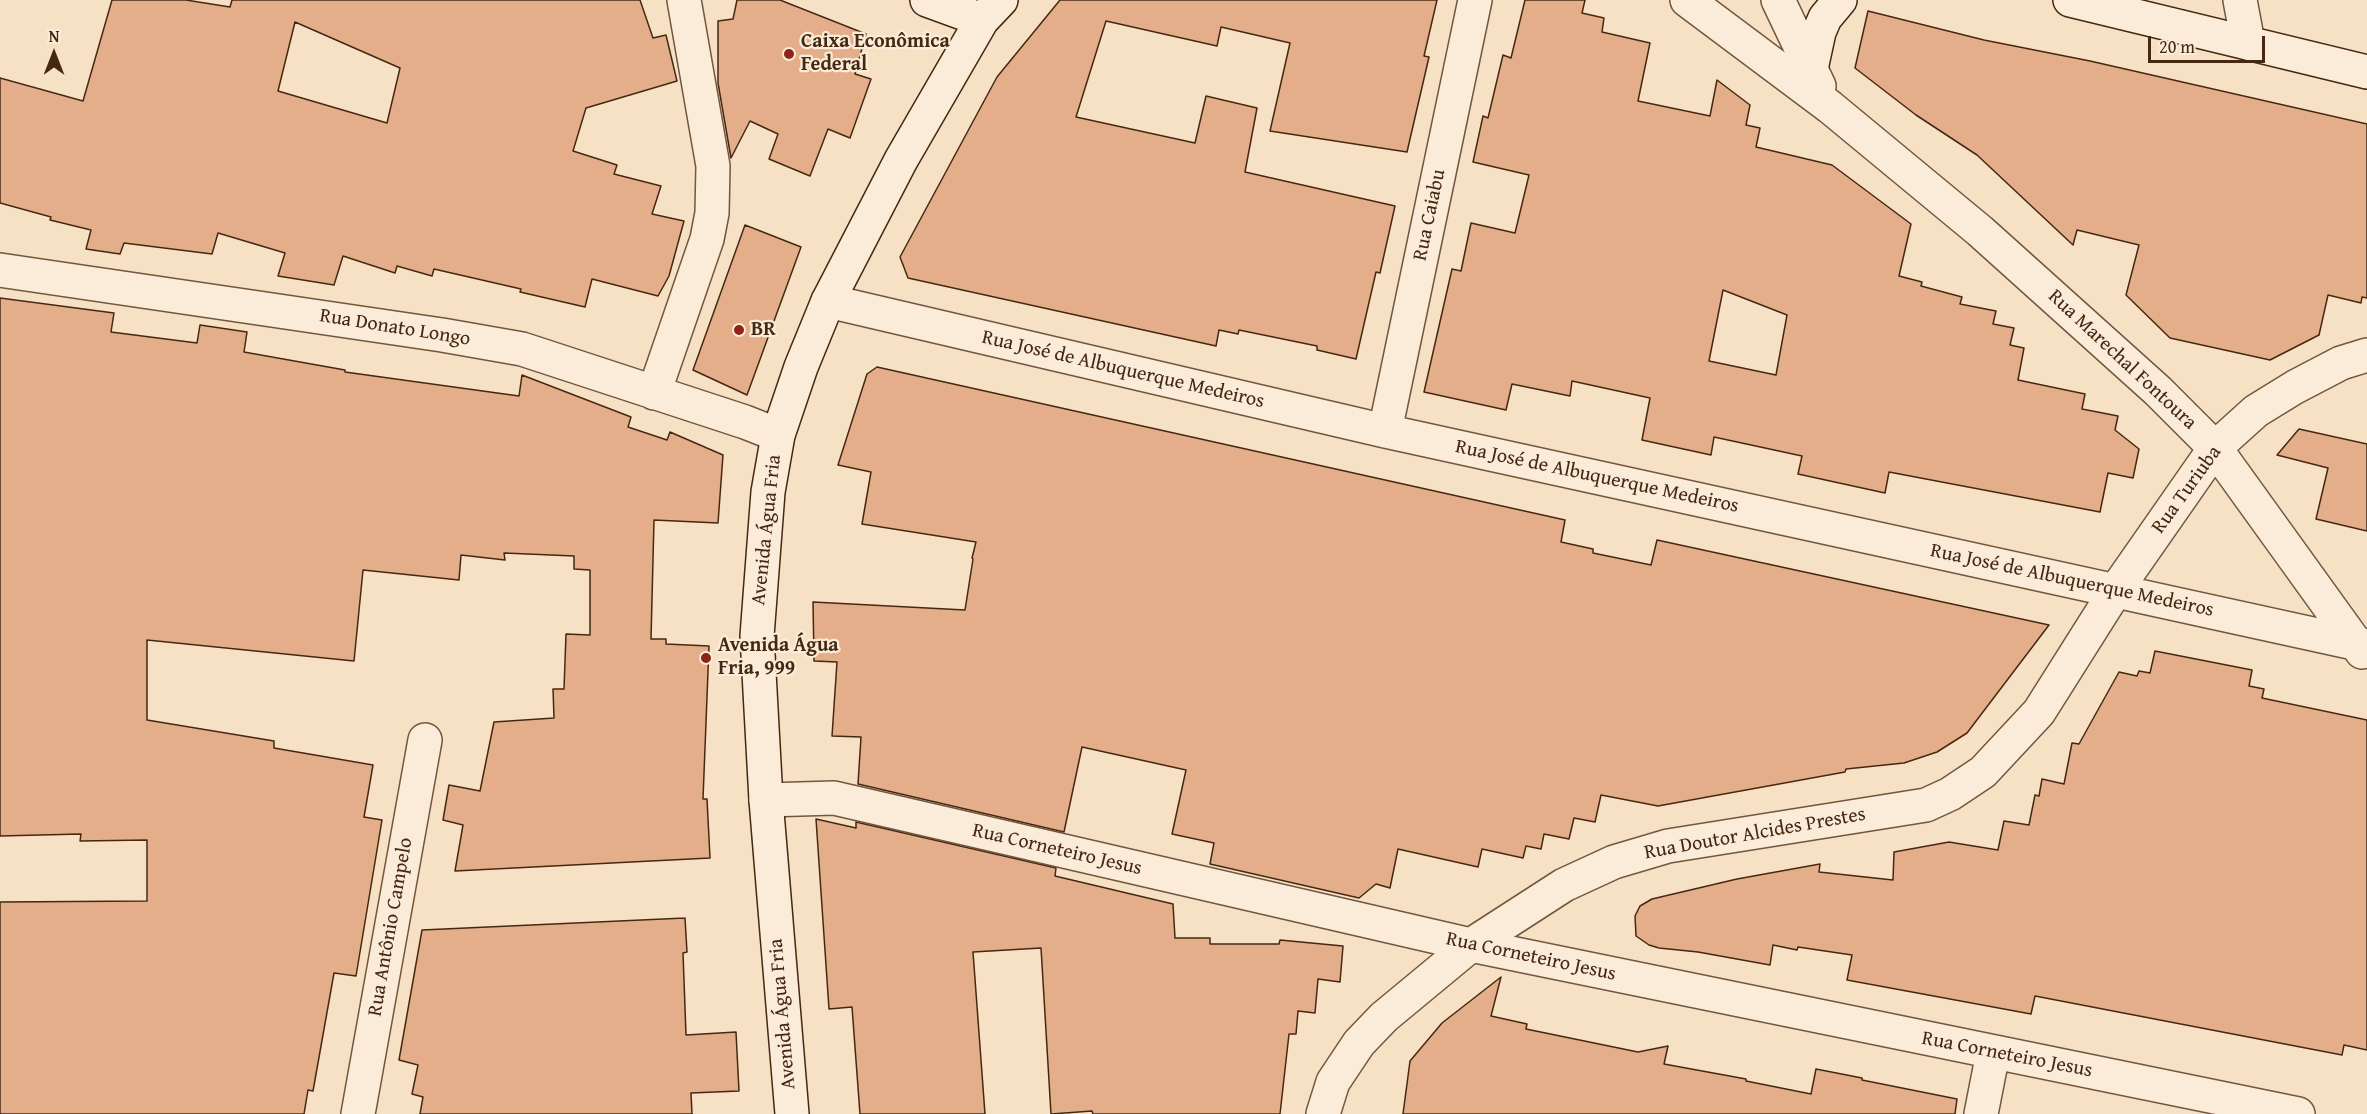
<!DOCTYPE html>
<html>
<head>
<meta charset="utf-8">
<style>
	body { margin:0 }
	#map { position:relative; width:2367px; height:1114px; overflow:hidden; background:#f7e1c4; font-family:"Gentium Book Plus",serif }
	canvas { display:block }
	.north { position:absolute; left:24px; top:24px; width:60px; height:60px; -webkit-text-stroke:4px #faecd9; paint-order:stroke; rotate:0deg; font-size:16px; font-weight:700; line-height:24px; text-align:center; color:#452812 }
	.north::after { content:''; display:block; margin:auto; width:21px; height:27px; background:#452812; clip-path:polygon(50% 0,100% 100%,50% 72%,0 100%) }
	.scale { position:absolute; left:2148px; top:36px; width:117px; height:27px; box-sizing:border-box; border:3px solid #452812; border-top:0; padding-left:8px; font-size:18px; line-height:21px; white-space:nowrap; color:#452812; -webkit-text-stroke:4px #faecd9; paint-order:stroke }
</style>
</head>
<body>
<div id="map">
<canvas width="2367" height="1114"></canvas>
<div class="north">N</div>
<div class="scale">20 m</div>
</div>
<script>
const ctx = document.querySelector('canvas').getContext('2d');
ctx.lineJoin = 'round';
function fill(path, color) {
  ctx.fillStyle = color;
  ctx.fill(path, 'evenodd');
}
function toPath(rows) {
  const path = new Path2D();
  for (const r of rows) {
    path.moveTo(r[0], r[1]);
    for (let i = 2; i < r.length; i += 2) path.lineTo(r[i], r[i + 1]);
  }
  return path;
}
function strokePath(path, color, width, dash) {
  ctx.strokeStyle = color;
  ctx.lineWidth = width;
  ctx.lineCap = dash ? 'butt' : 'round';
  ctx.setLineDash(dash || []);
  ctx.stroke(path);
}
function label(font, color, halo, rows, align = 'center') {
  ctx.font = font + ' "Gentium Book Plus",serif';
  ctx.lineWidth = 4.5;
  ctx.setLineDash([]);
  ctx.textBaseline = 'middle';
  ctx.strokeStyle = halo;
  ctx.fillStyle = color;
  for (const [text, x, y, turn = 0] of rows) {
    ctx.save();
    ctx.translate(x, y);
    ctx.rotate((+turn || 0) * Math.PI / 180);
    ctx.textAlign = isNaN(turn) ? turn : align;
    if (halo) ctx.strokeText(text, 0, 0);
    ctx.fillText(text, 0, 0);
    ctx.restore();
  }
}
const building = toPath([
	[112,0,186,0,230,7,232,0,640,0,653,38,666,35,677,81,586,108,573,151,617,165,614,174,661,186,652,214,684,221,669,276,658,296,592,279,585,307,520,292,521,289,434,269,432,276,397,266,395,273,343,256,334,285,278,276,285,253,218,233,212,254,124,243,120,254,86,249,91,230,50,220,51,217,0,203,0,78,83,101,112,0],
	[295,22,400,68,387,123,278,91,295,22],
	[737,0,780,0,866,34,855,74,871,79,850,138,828,129,810,176,769,159,778,134,750,121,731,158,718,83,718,21,733,19,737,0],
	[1060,0,1437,0,1424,56,1429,57,1407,152,1270,131,1290,43,1221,27,1217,46,1106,21,1076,117,1195,143,1206,96,1257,108,1245,172,1395,206,1380,273,1376,272,1356,359,1317,350,1317,346,1239,330,1238,334,1219,330,1216,346,908,278,900,257,997,77,1060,0],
	[1525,0,1585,0,1582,13,1604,18,1602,32,1650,43,1638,101,1710,116,1717,80,1750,105,1746,125,1760,128,1756,147,1832,165,1911,224,1899,276,1922,282,1921,286,1962,297,1960,304,1996,311,1993,324,2014,328,2010,345,2024,348,2018,380,2085,394,2082,409,2118,416,2115,430,2139,449,2133,478,2108,473,2100,512,1889,472,1885,493,1798,474,1802,456,1714,437,1711,455,1642,440,1650,398,1572,381,1570,396,1512,384,1506,410,1424,392,1452,269,1461,271,1471,223,1515,233,1529,175,1473,162,1483,116,1488,118,1503,55,1511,58,1525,0],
	[1723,290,1787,315,1776,375,1709,361,1723,290],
	[1868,11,1984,40,2090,61,2367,124,2367,298,2362,297,2361,303,2328,295,2319,335,2270,360,2170,338,2126,295,2139,245,2077,230,2073,245,1977,155,1916,115,1855,68,1868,11],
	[745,225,801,247,747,395,693,370,745,225],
	[0,298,114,313,111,332,197,343,200,325,247,332,244,352,345,370,345,372,519,396,522,375,631,417,628,427,667,440,670,432,723,455,718,523,654,520,651,639,666,639,666,644,709,646,703,799,707,799,710,858,455,871,463,825,443,820,449,785,480,791,494,722,554,718,553,689,564,689,566,634,590,635,590,570,574,569,574,556,504,553,505,560,461,555,459,580,363,570,354,661,147,640,147,720,274,741,274,748,373,765,364,817,382,820,356,976,334,973,313,1091,308,1090,304,1114,0,1114,0,902,147,901,147,840,80,841,81,834,0,836,0,298],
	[877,367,1565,520,1561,542,1593,549,1593,553,1651,565,1657,540,2049,625,1967,733,1937,752,1904,763,1846,769,1845,772,1658,806,1601,795,1595,822,1574,818,1569,839,1544,834,1541,849,1526,846,1523,858,1482,849,1478,867,1398,849,1390,888,1376,884,1359,898,1210,864,1214,843,1172,834,1186,770,1082,747,1064,832,858,784,861,737,832,736,837,662,814,661,813,602,965,610,973,559,972,558,976,542,862,524,871,472,838,465,867,374,877,367],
	[2299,429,2367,444,2367,531,2316,519,2328,468,2277,455,2299,429],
	[2155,651,2252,670,2249,686,2264,689,2262,698,2367,720,2367,1050,2344,1045,2342,1055,2035,996,2031,1014,1847,980,1852,955,1798,947,1797,950,1773,945,1770,965,1698,952,1659,948,1649,945,1636,936,1635,916,1640,906,1652,899,1737,879,1820,864,1819,872,1893,880,1894,852,1949,842,1998,850,2004,821,2029,825,2035,795,2039,796,2042,779,2064,784,2072,743,2079,744,2119,672,2137,676,2139,671,2150,673,2155,651],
	[816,819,856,828,856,822,1056,868,1055,876,1173,904,1175,938,1210,938,1210,944,1279,944,1280,940,1343,946,1340,982,1318,979,1315,1013,1298,1011,1296,1034,1289,1034,1280,1114,1093,1114,1092,1111,1051,1114,1041,948,973,952,985,1114,860,1114,852,1007,829,1009,816,819],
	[685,918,687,952,683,953,686,1035,736,1032,739,1091,691,1093,692,1114,420,1114,423,1097,412,1094,418,1065,399,1060,422,930,685,918],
	[1501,977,1491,1016,1527,1024,1526,1029,1638,1052,1668,1046,1664,1064,1746,1079,1746,1081,1811,1094,1816,1069,1862,1078,1862,1080,1957,1099,1955,1114,1403,1114,1410,1061,1442,1023,1501,977]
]);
fill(building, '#e4ae8b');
strokePath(building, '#452812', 1.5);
const street = toPath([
	[1687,0,1830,107,1980,231,2158,391,2215,448,2362,652],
	[1778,0,1819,86],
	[2240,0,2248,43],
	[0,270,442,335,522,349,745,422,778,435],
	[828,301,1385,431,2367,646],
	[654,393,707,239,712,213,713,166,684,0],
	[1385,431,1475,0],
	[766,800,834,798,1471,945,2298,1114],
	[358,1114,425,740],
	[1323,1114,1333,1082,1359,1043,1384,1017,1471,945,1564,885,1614,862,1668,846,1926,805,1950,794,1983,772,2039,712,2116,590,2215,448,2256,411,2295,387,2341,363,2367,355],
	[1981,1114,1993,1053]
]);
const secondary = toPath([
	[927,0,982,20],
	[2070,0,2367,72],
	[1811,69,1819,32,1825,18,1840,0],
	[792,1114,766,800,757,636,768,492,778,435,801,367,828,301,901,160,982,20,1001,0]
]);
strokePath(street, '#72563e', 36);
strokePath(secondary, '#452812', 36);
strokePath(street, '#faecd9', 33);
strokePath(secondary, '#faecd9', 33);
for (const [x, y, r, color] of [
	[789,54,6,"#8f2418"],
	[739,330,6,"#8f2418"],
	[706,658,6,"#8f2418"]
]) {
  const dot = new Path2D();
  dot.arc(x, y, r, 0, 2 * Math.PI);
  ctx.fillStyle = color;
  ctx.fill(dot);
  strokePath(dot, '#faecd9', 2);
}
label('bold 20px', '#452812', '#faecd9', [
	["Caixa Econômica",801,42],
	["Federal",801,65],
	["BR",751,330],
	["Avenida Água",718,646],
	["Fria, 999",718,669]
], 'left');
label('20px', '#452812', '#faecd9', [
	["Rua Caiabu",1430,215,-78],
	["Rua Donato Longo",395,328,9],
	["Rua Marechal Fontoura",2122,360,43],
	["Rua José de Albuquerque Medeiros",1123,370,13],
	["Rua José de Albuquerque Medeiros",1597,477,12],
	["Rua Turiuba",2187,490,-54],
	["Avenida Água Fria",767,530,-84],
	["Rua José de Albuquerque Medeiros",2072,581,12],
	["Rua Doutor Alcides Prestes",1755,834,-10],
	["Rua Corneteiro Jesus",1057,850,13],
	["Rua Antônio Campelo",391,927,-80],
	["Rua Corneteiro Jesus",1531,957,12],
	["Avenida Água Fria",783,1014,-95],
	["Rua Corneteiro Jesus",2007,1055,11]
]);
</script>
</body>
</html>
